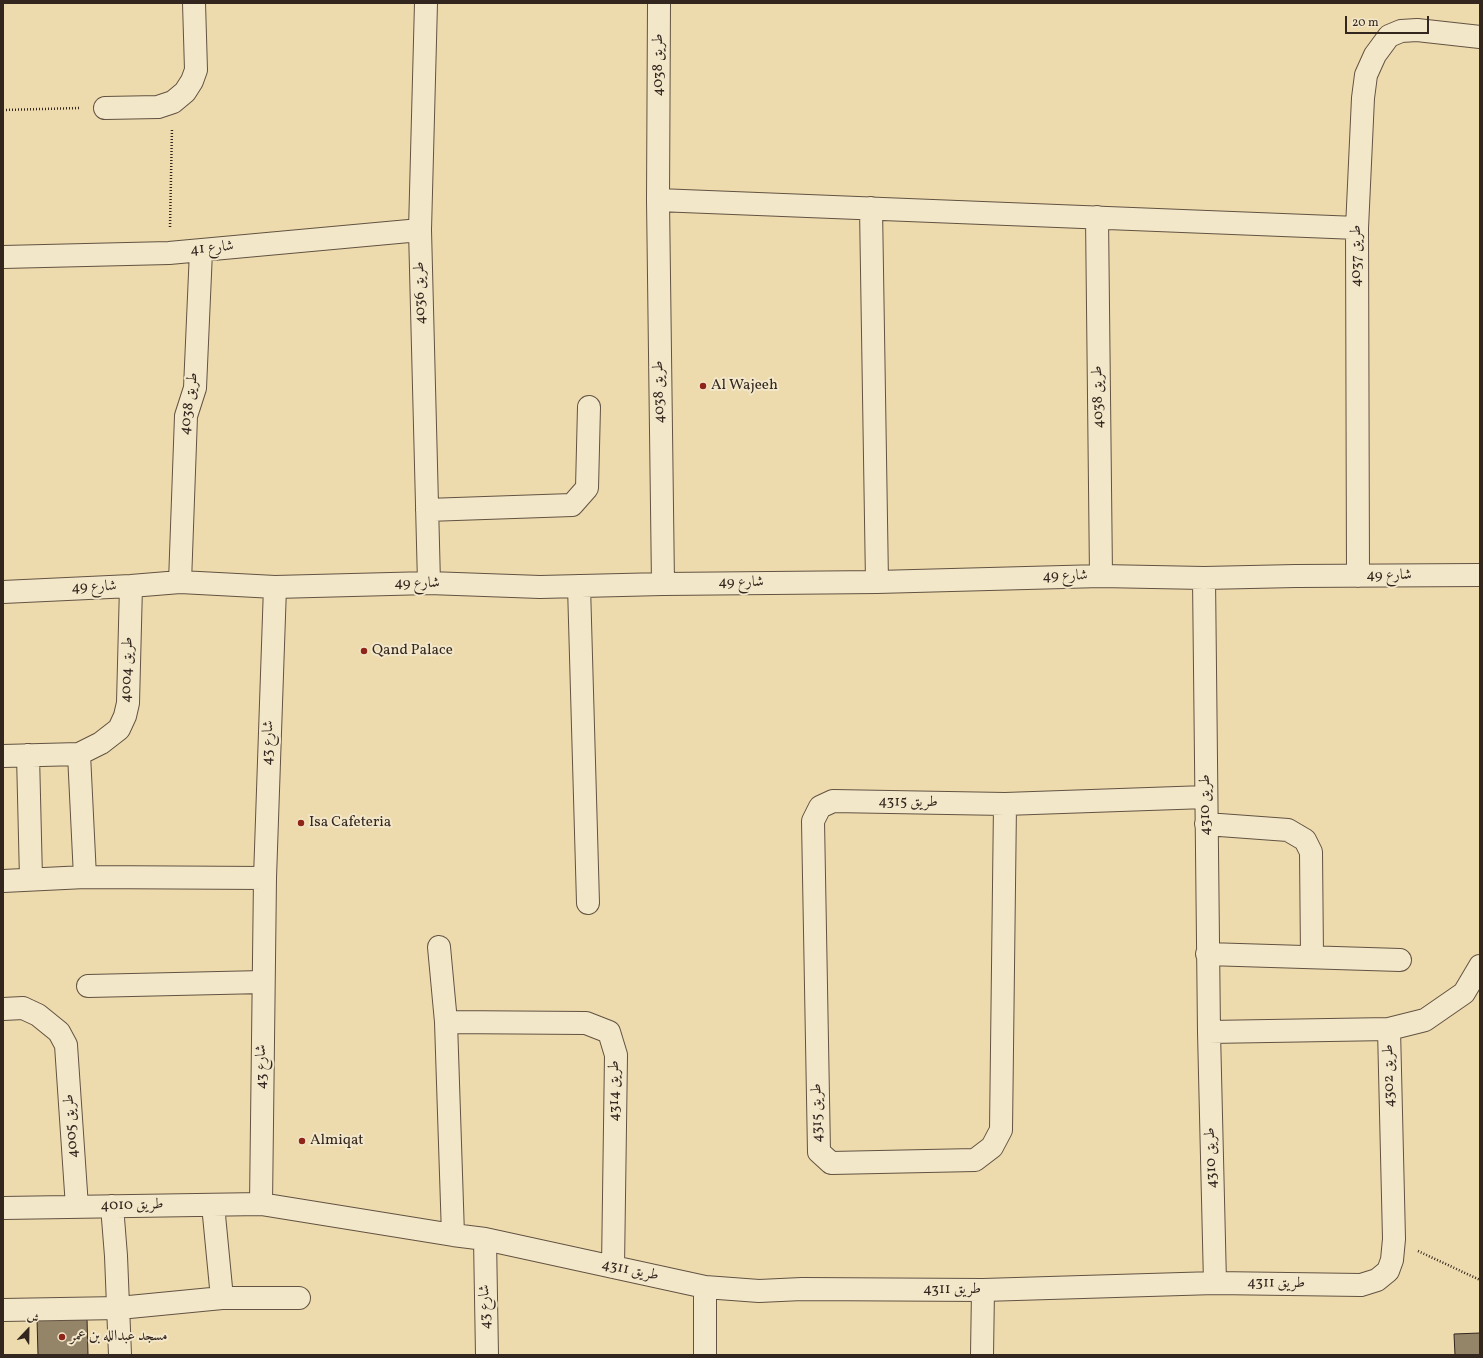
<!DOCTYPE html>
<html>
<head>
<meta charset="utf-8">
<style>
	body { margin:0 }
	#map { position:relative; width:1483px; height:1358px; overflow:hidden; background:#eddaad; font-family:Vollkorn,Amiri,serif }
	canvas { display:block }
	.frame { position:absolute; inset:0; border:4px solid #33261e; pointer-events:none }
	.north { position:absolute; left:8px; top:1310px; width:40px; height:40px; -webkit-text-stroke:3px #f3e7ca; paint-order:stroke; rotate:22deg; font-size:11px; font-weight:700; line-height:16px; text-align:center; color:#33261e }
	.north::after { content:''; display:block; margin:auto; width:14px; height:18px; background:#33261e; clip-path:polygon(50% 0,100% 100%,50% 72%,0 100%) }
	.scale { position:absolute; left:1345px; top:16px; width:84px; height:18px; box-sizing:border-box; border:2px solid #33261e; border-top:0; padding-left:5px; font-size:12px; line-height:14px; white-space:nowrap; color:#33261e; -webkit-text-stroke:3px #f3e7ca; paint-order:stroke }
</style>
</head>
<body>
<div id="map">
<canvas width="1483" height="1358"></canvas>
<div class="frame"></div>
<div class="north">ش</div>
<div class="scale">20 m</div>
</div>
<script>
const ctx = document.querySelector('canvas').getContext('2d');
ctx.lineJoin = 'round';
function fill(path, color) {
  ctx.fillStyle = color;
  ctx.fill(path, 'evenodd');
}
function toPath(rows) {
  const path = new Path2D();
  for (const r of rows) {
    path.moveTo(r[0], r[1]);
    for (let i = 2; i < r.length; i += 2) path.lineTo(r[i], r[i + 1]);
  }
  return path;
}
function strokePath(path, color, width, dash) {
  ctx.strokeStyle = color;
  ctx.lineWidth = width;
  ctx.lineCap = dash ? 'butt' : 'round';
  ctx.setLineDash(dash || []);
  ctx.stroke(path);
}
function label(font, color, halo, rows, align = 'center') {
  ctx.font = font + ' Vollkorn,Amiri,serif';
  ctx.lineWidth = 4;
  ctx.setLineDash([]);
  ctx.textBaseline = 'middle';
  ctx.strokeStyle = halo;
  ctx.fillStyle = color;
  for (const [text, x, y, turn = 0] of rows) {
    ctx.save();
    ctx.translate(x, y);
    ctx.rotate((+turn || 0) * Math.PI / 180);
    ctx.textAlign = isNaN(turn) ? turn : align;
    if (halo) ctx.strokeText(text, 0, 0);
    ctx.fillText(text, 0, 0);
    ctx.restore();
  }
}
const building = toPath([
	[87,1318,88,1355,38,1355,37,1319,87,1318],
	[1480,1333,1480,1355,1455,1355,1454,1334,1480,1333]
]);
fill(building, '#948468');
strokePath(building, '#33261e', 1);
const minor = toPath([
	[426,3,420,230,429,583],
	[659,3,658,200,663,584],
	[105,108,158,107,173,102,185,92,192,81,196,70,194,3],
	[658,200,1357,228],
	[871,208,877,582],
	[1097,217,1101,576],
	[3,257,169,253,420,230],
	[427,510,572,505,587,488,589,407],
	[1358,576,1357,228,1363,98,1366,75,1375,55,1389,36,1401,31,1417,30,1480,37],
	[1204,578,1209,1032,1215,1283],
	[180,582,186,416,195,388,201,251],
	[579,586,588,903],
	[3,592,131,586,180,582,275,587,429,583,540,587,663,584,877,582,1101,576,1204,578,1296,576,1480,575],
	[79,754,101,743,119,729,125,716,128,703,131,586],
	[28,755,31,879],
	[3,756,79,754,85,877],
	[1005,804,1001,1130,992,1147,975,1160,831,1163,819,1152,813,821,820,807,833,801,1005,804,1206,797],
	[1206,824,1288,830,1305,840,1311,852,1312,957],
	[3,881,85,877,265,878],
	[439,947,446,1022,453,1235],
	[1207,954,1400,960],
	[88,986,263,982],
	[3,1009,23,1008,38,1015,59,1032,66,1045,77,1207],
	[446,1022,586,1023,609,1032,616,1055,613,1267],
	[1209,1032,1389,1029],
	[261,1204,265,878,275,587],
	[213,1205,222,1298],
	[112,1206,116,1256,120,1355],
	[3,1208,261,1204,453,1235,485,1239,705,1287,759,1291,802,1289,983,1290,1215,1283,1361,1285,1377,1280,1388,1271,1392,1260,1394,1239,1389,1029,1425,1020,1464,993,1480,966],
	[485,1239,487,1355],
	[705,1287,705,1355],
	[3,1310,119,1308,222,1298,299,1298],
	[982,1355,983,1290]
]);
strokePath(minor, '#625342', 24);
strokePath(toPath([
	[3,110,80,108],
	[170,227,172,128],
	[1418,1251,1480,1280]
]), '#33261e', 2.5, [1, 2]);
strokePath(minor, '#f3e7ca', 22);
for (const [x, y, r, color] of [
	[703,386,4,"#8f2418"],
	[364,651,4,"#8f2418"],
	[301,823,4,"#8f2418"],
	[302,1141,4,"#8f2418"],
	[62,1337,4,"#8f2418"]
]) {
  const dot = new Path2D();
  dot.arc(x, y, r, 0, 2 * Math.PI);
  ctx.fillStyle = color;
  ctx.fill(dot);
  strokePath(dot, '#f3e7ca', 1.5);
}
label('15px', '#33261e', '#f3e7ca', [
	["طريق 4038",659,65,-90],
	["شارع 41",212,249,-5],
	["طريق 4037",1357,256,-90],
	["طريق 4036",421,293,-91],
	["طريق 4038",660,392,-91],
	["طريق 4038",1099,397,-91],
	["طريق 4038",190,404,-82],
	["شارع 49",1389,576],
	["شارع 49",1065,577,-1],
	["شارع 49",741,583],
	["شارع 49",417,584],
	["شارع 49",94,588,-2],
	["طريق 4004",128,670,-88],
	["شارع 43",269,743,-88],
	["طريق 4315",908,803,1],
	["طريق 4310",1206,805,-90],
	["شارع 43",262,1067,-90],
	["طريق 4302",1390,1076,-91],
	["طريق 4314",615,1091,-90],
	["طريق 4315",818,1113,-91],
	["طريق 4005",72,1126,-94],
	["طريق 4310",1212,1158,-92],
	["طريق 4010",132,1206,-1],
	["طريق 4311",630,1271,12],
	["طريق 4311",1276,1284,1],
	["طريق 4311",952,1290],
	["شارع 43",486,1307,-91]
]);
label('15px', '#33261e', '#f3e7ca', [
	["Al Wajeeh",711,386],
	["Qand Palace",372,651],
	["Isa Cafeteria",309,823],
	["Almiqat",310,1141],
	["مسجد عبدالله بن عمر",70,1337]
], 'left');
</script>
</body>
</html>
